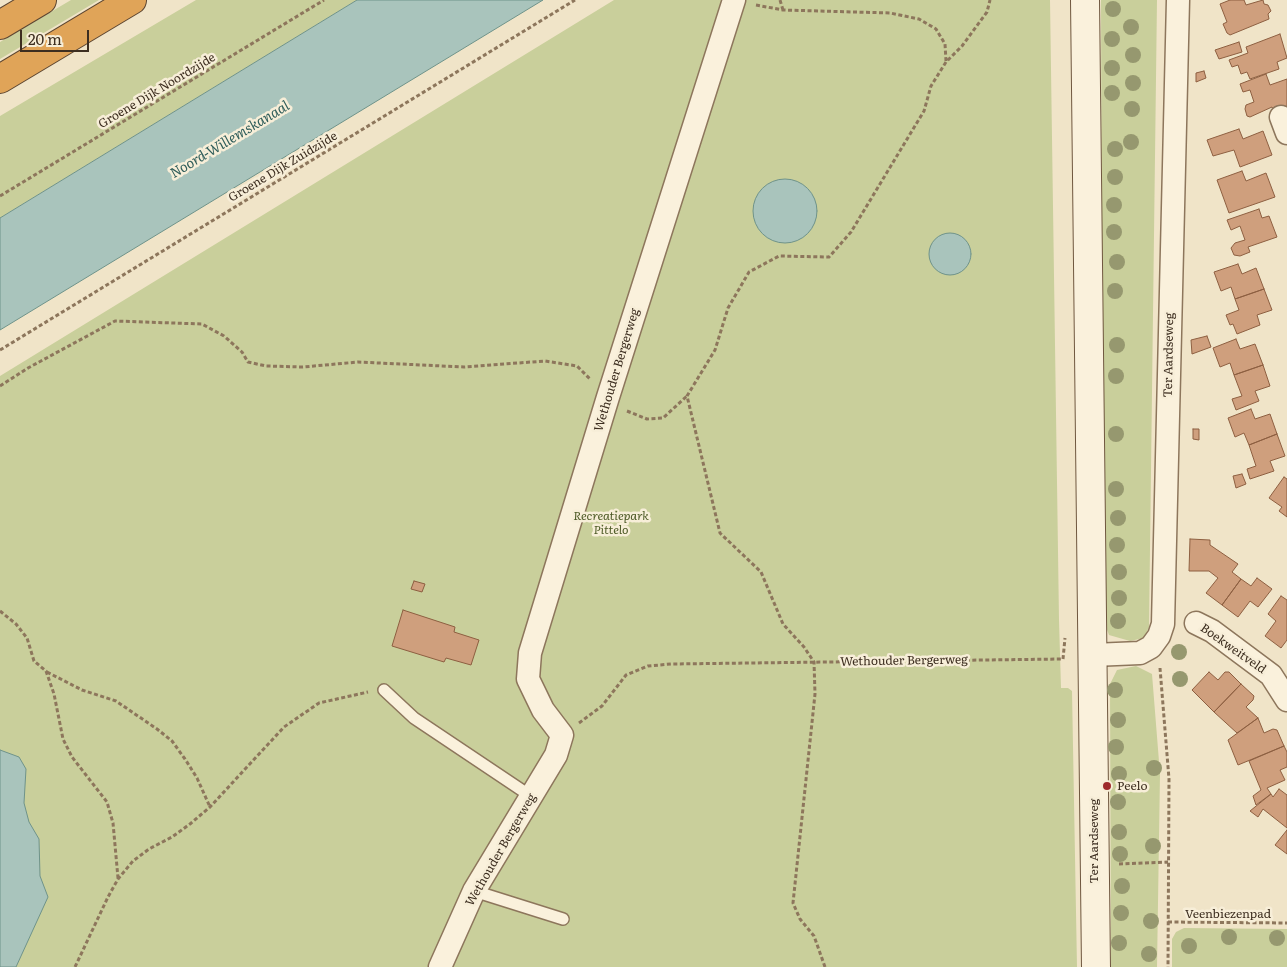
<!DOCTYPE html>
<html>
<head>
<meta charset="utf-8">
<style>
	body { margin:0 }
	#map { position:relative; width:1287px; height:967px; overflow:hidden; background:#f0e4c8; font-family:Literata,serif }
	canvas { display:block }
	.scale { position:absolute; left:20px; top:30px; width:69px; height:22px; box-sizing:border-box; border:2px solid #3d2e20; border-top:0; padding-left:6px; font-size:15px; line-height:18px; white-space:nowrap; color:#3d2e20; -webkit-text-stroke:4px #f7eed8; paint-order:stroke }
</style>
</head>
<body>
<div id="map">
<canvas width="1287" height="967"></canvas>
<div class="scale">20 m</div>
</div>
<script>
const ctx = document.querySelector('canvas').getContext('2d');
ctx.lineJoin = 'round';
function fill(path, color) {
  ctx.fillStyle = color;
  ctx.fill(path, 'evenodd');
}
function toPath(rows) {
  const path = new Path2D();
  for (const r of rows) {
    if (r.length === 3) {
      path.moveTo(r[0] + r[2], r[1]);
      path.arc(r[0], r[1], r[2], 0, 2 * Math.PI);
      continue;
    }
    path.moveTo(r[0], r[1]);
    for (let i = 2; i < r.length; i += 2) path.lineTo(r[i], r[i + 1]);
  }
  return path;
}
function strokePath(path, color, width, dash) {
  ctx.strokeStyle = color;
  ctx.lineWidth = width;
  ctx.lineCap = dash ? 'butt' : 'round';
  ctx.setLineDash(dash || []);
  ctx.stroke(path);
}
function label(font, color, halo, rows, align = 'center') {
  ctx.font = font + ' Literata,serif';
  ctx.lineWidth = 5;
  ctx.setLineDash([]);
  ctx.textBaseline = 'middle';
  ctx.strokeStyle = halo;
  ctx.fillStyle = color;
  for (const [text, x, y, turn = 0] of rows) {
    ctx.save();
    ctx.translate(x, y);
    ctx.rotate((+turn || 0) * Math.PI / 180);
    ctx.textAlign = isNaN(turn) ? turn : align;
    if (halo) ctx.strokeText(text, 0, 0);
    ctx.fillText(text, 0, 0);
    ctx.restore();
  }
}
fill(toPath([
	[71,0,99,0,0,59,0,42],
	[196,0,357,0,0,218,0,116],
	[614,0,1050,0,1059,620,1061,688,1068,688,1072,691,1077,967,0,967,0,376],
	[1101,0,1157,0,1149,627,1144,638,1130,641,1109,635,1103,619],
	[1136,666,1152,674,1160,774,1157,967,1111,967,1110,684,1117,670],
	[1184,928,1287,929,1287,967,1172,967,1172,939,1176,932]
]), '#c9cf9b');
const water = toPath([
	[357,0,543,0,0,330,0,218,357,0],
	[785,211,32],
	[950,254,21],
	[0,750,19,757,26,769,24,803,29,822,39,839,40,876,48,897,16,967,0,967,0,750]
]);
fill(water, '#a9c4bc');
strokePath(water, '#6f938a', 1);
const building = toPath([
	[1230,0,1244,0,1246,5,1263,0,1264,4,1268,5,1271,11,1268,14,1269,19,1230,35,1227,33,1223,24,1227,22,1220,4,1230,0],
	[1280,34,1287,58,1277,62,1279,69,1250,79,1247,72,1241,74,1238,65,1232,67,1229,60,1248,53,1246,47,1280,34],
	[1239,42,1242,52,1219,59,1215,50,1239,42],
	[1204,71,1206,78,1196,82,1196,73,1204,71],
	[1266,74,1270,85,1287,79,1287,110,1274,112,1272,107,1250,117,1247,116,1245,109,1246,105,1254,102,1250,90,1243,92,1240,84,1266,74],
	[1239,129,1243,139,1263,131,1272,155,1240,167,1234,150,1213,156,1207,140,1239,129],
	[1242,171,1246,181,1266,173,1275,197,1229,213,1217,180,1242,171],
	[1259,209,1262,218,1269,216,1277,237,1248,247,1250,252,1240,256,1234,255,1231,248,1235,243,1245,240,1240,226,1231,230,1227,220,1259,209],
	[1238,264,1242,274,1256,268,1264,289,1235,299,1231,287,1221,291,1214,272,1238,264],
	[1264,289,1272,310,1257,315,1260,325,1237,334,1233,324,1230,325,1226,315,1239,310,1235,299,1264,289],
	[1207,336,1211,347,1192,354,1191,340,1207,336],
	[1236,339,1240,349,1255,344,1263,365,1234,375,1230,363,1220,367,1213,348,1236,339],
	[1263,365,1270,386,1255,391,1259,401,1236,410,1232,399,1242,396,1234,375,1263,365],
	[1251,409,1255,419,1270,414,1277,434,1249,445,1244,433,1235,437,1228,418,1251,409],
	[1193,429,1199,429,1199,440,1193,439,1193,429],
	[1277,434,1285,456,1270,461,1274,471,1250,479,1247,469,1256,466,1249,445,1277,434],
	[1242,474,1246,484,1236,488,1233,476,1242,474],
	[1284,477,1287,479,1287,517,1279,511,1282,507,1269,498,1284,477],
	[1190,539,1210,540,1210,545,1238,564,1232,572,1241,579,1222,605,1206,593,1218,578,1209,571,1189,571,1190,539],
	[1257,578,1272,589,1258,607,1250,601,1238,617,1222,605,1241,579,1251,586,1257,578],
	[414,581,425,584,422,592,411,589,414,581],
	[1281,596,1287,600,1287,640,1281,648,1265,636,1276,621,1268,614,1281,596],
	[403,610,455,627,454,632,479,640,471,665,446,658,444,662,392,646,403,610],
	[1209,672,1218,680,1225,672,1229,672,1241,684,1214,712,1192,690,1209,672],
	[1241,684,1254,696,1253,700,1246,707,1258,718,1237,733,1214,712,1241,684],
	[1258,718,1264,733,1273,729,1277,730,1284,746,1238,765,1228,740,1258,718],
	[1284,746,1287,752,1287,767,1280,770,1285,780,1267,788,1271,794,1256,805,1253,796,1261,790,1249,761,1284,746],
	[1279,789,1287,795,1287,828,1263,809,1258,817,1250,811,1271,794,1273,797,1279,789],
	[1287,830,1287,854,1275,845,1287,830]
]);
fill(building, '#cf9f7d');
strokePath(building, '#8d5f41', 1);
const lane = toPath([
	[384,690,414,718,532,797],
	[474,891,563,919]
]);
const street = toPath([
	[1281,117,1287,133],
	[1196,623,1212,631,1271,675,1287,700],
	[1093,655,1140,653,1151,647,1159,636,1163,624,1178,0],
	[440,967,474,891,556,755,562,735,543,710,528,679,530,653,608,397,734,0]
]);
const secondary = toPath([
	[1085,0,1096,967]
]);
const highway = toPath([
	[0,25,42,0],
	[0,79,132,0]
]);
strokePath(lane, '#8d765c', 14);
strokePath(street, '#8d765c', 25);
strokePath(secondary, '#6f573f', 30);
strokePath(highway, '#5b4430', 30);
strokePath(toPath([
	[780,0,783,10],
	[756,5,783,10,890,13,919,19,936,29,945,44,946,61],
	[0,196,324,0],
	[0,350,575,0],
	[0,386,28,368,115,321,202,324,224,336,242,352,248,362,266,366,303,367,358,362,464,367,545,361,577,366,590,379],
	[627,411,647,419,663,418,687,396],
	[0,611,16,624,27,638,34,661,46,671,54,694,63,739,72,757,107,802,113,823,118,878],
	[1063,659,1065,638],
	[1160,668,1169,779,1168,967],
	[47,672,82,690,116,701,157,729,172,741,185,759,197,778,210,807],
	[579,723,602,706,626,675,648,666,671,664,1063,659],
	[1119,864,1168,862],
	[1168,922,1287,923],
	[75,967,108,897,118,879,133,861,149,849,172,837,190,824,210,807,284,727,319,703,368,692],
	[825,967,814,936,800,919,793,903,815,694,814,662,804,647,783,624,761,572,720,533,687,396,715,350,728,308,749,272,779,256,829,257,851,232,924,111,931,86,946,62,962,46,987,12,990,0]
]), '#8d765c', 3, [4, 2.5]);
strokePath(lane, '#faf1dc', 11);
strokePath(street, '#faf1dc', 22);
strokePath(secondary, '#faf1dc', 28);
strokePath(highway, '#e0a458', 28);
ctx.fillStyle = '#96986f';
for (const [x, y] of [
	[1113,9],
	[1131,27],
	[1112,39],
	[1133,55],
	[1112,68],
	[1133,83],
	[1112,93],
	[1132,109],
	[1131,142],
	[1115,149],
	[1115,177],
	[1114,205],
	[1114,232],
	[1117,262],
	[1115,291],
	[1117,345],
	[1116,376],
	[1116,434],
	[1116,489],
	[1118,518],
	[1117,545],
	[1119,572],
	[1119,598],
	[1118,621],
	[1179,652],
	[1180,679],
	[1115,690],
	[1118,720],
	[1116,747],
	[1154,768],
	[1119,774],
	[1118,802],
	[1119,832],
	[1153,846],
	[1120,854],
	[1122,886],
	[1121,913],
	[1151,921],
	[1229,937],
	[1277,938],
	[1119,943],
	[1189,946],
	[1149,954]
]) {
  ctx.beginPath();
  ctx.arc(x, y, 8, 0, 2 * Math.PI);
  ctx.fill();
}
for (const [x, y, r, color] of [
	[1107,786,5,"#9e2a2b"]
]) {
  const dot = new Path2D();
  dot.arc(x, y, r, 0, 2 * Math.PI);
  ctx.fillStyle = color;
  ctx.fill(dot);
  strokePath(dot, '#f7eed8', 2);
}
label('12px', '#3d2e20', '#f7eed8', [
	["Groene Dijk Noordzijde",157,91,-31],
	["Groene Dijk Zuidzijde",283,167,-31],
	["Ter Aardseweg",1169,355,-89],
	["Wethouder Bergerweg",617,370,-73],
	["Boekweitveld",1233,649,35],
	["Wethouder Bergerweg",904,661,-1],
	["Ter Aardseweg",1094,841,-90],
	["Wethouder Bergerweg",501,850,-60],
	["Veenbiezenpad",1228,914]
]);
label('italic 12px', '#4d5a26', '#f7eed8', [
	["Recreatiepark",611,516],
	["Pittelo",611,530]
]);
label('12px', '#3d2e20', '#f7eed8', [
	["Peelo",1117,786]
], 'left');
label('italic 14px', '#2f5d5a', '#f7eed8', [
	["Noord-Willemskanaal",230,140,-31]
]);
</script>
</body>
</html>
